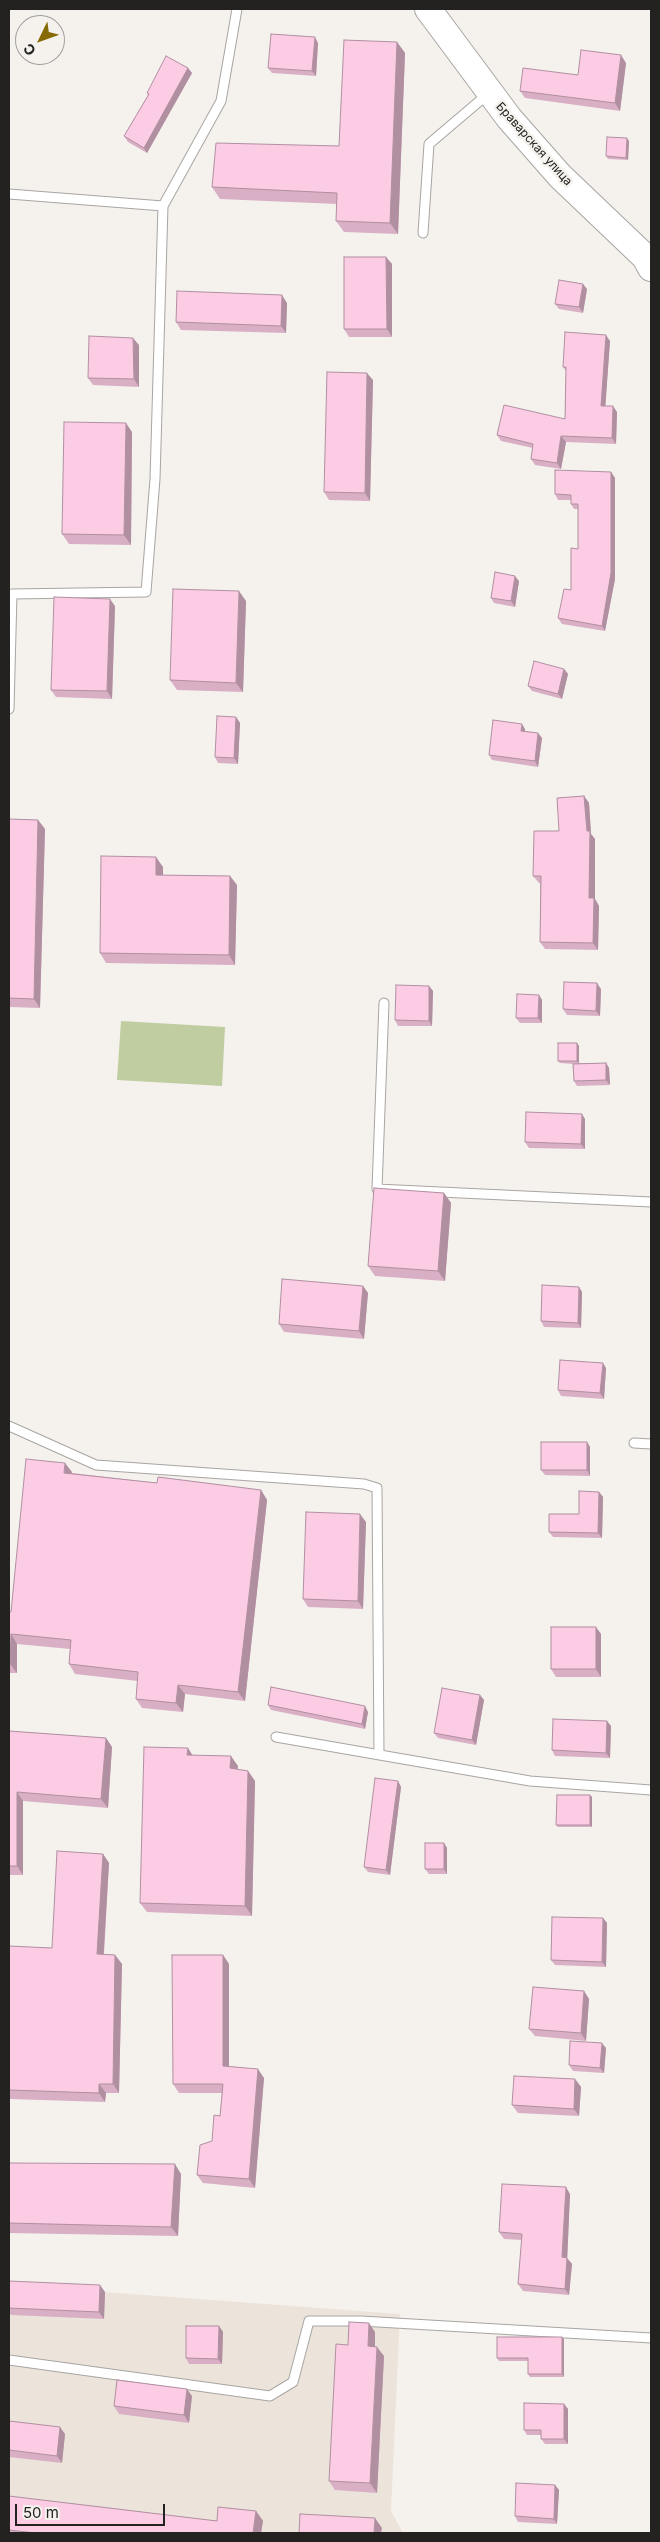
<!DOCTYPE html>
<html>
<head>
<meta charset="utf-8">
<style>
	body { margin:0 }
	#map { position:relative; width:660px; height:2542px; overflow:hidden; background:#f5f2ee; font-family:Inter,sans-serif }
	canvas { display:block }
	.frame { position:absolute; inset:0; border:10px solid #232220; pointer-events:none }
	.north { position:absolute; left:15px; top:15px; width:50px; height:50px; box-sizing:border-box; background:#f5f2ee; border:1px solid #a19f9c; border-radius:50%; rotate:228deg; font-size:14px; font-weight:700; line-height:20px; text-align:center; color:#232220 }
	.north::after { content:''; display:block; margin:auto; width:18px; height:22px; background:#866a06; clip-path:polygon(50% 0,100% 100%,50% 72%,0 100%) }
	.scale { position:absolute; left:15px; top:2504px; width:150px; height:22px; box-sizing:border-box; border:2px solid #232220; border-top:0; padding-left:6px; font-size:15px; line-height:18px; white-space:nowrap; color:#232220; -webkit-text-stroke:4px #f5f2ee; paint-order:stroke }
</style>
</head>
<body>
<div id="map">
<canvas width="660" height="2542"></canvas>
<div class="frame"></div>
<div class="north">С</div>
<div class="scale">50 m</div>
</div>
<script>
const ctx = document.querySelector('canvas').getContext('2d');
ctx.lineJoin = 'round';
function fill(path, color) {
  ctx.fillStyle = color;
  ctx.fill(path, 'evenodd');
}
function toPath(rows) {
  const path = new Path2D();
  for (const r of rows) {
    path.moveTo(r[0], r[1]);
    for (let i = 2; i < r.length; i += 2) path.lineTo(r[i], r[i + 1]);
  }
  return path;
}
function strokePath(path, color, width, dash) {
  ctx.strokeStyle = color;
  ctx.lineWidth = width;
  ctx.lineCap = dash ? 'butt' : 'round';
  ctx.setLineDash(dash || []);
  ctx.stroke(path);
}
function label(font, color, halo, rows, align = 'center') {
  ctx.font = font + ' Inter,sans-serif';
  ctx.lineWidth = 5;
  ctx.setLineDash([]);
  ctx.textBaseline = 'middle';
  ctx.strokeStyle = halo;
  ctx.fillStyle = color;
  for (const [text, x, y, turn = 0] of rows) {
    ctx.save();
    ctx.translate(x, y);
    ctx.rotate((+turn || 0) * Math.PI / 180);
    ctx.textAlign = isNaN(turn) ? turn : align;
    if (halo) ctx.strokeText(text, 0, 0);
    ctx.fillText(text, 0, 0);
    ctx.restore();
  }
}
fill(toPath([
	[9,2289,105,2292,400,2314,391,2511,403,2533,9,2533]
]), '#ece4da');
fill(toPath([
	[121,1021,225,1027,222,1086,117,1080]
]), '#bfcda1');
const service = toPath([
	[9,194,163,206],
	[423,233,429,144,489,93],
	[9,709,12,594,146,592,155,479,163,206,221,101,237,9],
	[384,1003,377,1189,651,1202],
	[9,1426,96,1465,364,1484,377,1488,379,1755],
	[634,1443,651,1444],
	[276,1737,530,1781,651,1790],
	[9,2360,270,2396,293,2382,309,2321,361,2321,651,2338]
]);
const secondary = toPath([
	[428,9,509,118,560,176,645,257,651,268]
]);
strokePath(service, '#a8a5a2', 11);
strokePath(secondary, '#a8a5a2', 28);
strokePath(service, '#fff', 9);
strokePath(secondary, '#fff', 26);
fill(toPath([
	[397,42,405,53,398,234,344,232,336,221,337,204,220,199,212,187,339,146],
	[318,43,316,76,272,73,268,68],
	[626,63,620,111,525,98,520,91],
	[188,68,192,73,147,153,128,142,124,136,148,95,147,93],
	[629,141,628,160,608,159,606,156],
	[386,257,392,264,392,337,349,337,344,329],
	[587,289,583,313,559,309,555,304],
	[287,303,286,333,181,330,176,322],
	[610,341,605,406,617,412,616,444,566,442,561,469,535,465,531,459,533,448,501,441,497,435,565,419,566,371,563,367],
	[139,345,139,387,93,385,88,378],
	[373,380,370,501,329,500,324,492],
	[132,432,131,545,69,544,62,534],
	[611,472,615,478,615,579,605,631,562,624,558,618,571,590,578,549,578,509,574,509,571,504,571,500,558,500,555,494],
	[519,581,515,607,494,603,491,598],
	[246,601,243,692,177,690,170,680],
	[115,606,112,699,56,697,51,690],
	[564,669,568,674,562,699,532,691,528,686],
	[236,717,240,723,238,764,218,763,215,757],
	[525,729,525,731,538,733,542,738,538,767,492,760,489,755],
	[584,796,589,803,591,834,595,839,595,899,599,906,598,950,545,949,540,942,540,883,539,883,533,876,559,831],
	[9,819,38,820,45,829,40,1008,9,1007],
	[163,867,163,875,230,876,237,885,235,965,106,963,100,953],
	[429,986,433,991,432,1026,398,1026,395,1020],
	[601,989,600,1016,567,1015,563,1009],
	[539,995,542,1000,542,1023,520,1023,516,1018],
	[577,1043,579,1046,579,1063,606,1063,609,1068,610,1085,577,1086,574,1081,573,1064,560,1063,558,1061],
	[585,1119,585,1149,529,1148,525,1142],
	[444,1193,451,1203,445,1281,375,1276,368,1266],
	[363,1286,368,1293,364,1339,284,1332,279,1324],
	[579,1287,582,1292,581,1328,544,1327,541,1321],
	[606,1368,604,1399,561,1396,558,1390],
	[587,1442,590,1447,590,1476,545,1475,541,1470],
	[72,1472,72,1473,157,1483,261,1490,267,1500,245,1701,185,1694,183,1712,142,1708,136,1699,138,1681,75,1674,69,1664,70,1649,17,1644,17,1673,9,1673,9,1612,11,1612],
	[599,1492,603,1497,602,1538,553,1537,549,1532,579,1514],
	[366,1522,363,1609,308,1607,303,1599],
	[601,1634,601,1677,556,1677,551,1669],
	[480,1695,484,1700,476,1745,438,1738,434,1733],
	[268,1705,368,1712,365,1729,271,1710],
	[607,1721,611,1726,610,1758,555,1756,552,1750],
	[9,1731,106,1738,112,1747,108,1808,23,1801,23,1875,9,1875],
	[188,1748,193,1756,238,1766,237,1769,248,1771,255,1781,252,1916,147,1912,140,1903],
	[398,1781,401,1787,390,1875,368,1872,364,1867],
	[590,1795,592,1797,592,1827,558,1827,556,1825],
	[444,1843,447,1848,447,1874,429,1874,425,1869],
	[103,1854,109,1863,104,1954,115,1955,122,1964,119,2093,106,2093,105,2102,9,2099,9,1946,52,1948],
	[603,1918,607,1923,606,1967,555,1965,551,1960],
	[223,1955,229,1964,229,2067,264,2078,255,2188,203,2183,197,2175,212,2141,220,2116,222,2093,179,2093,173,2084],
	[584,1991,589,1999,586,2041,535,2036,529,2029],
	[606,2048,604,2073,573,2071,569,2065],
	[575,2079,581,2087,579,2116,518,2113,512,2105],
	[9,2163,181,2174,178,2236,9,2233],
	[570,2194,567,2258,572,2264,569,2295,523,2291,518,2284,522,2240,504,2239,499,2232],
	[9,2281,105,2292,104,2319,11,2315,9,2312],
	[219,2326,223,2332,222,2364,189,2364,186,2358],
	[375,2332,375,2346,384,2356,377,2493,335,2490,329,2481,348,2345],
	[562,2337,564,2339,564,2377,530,2377,528,2374,528,2361,499,2361,497,2358],
	[192,2396,189,2423,119,2414,114,2406],
	[564,2404,568,2409,568,2444,545,2444,541,2439,541,2435,527,2435,524,2430],
	[9,2421,65,2434,62,2463,9,2457],
	[555,2485,559,2490,557,2524,518,2522,515,2516],
	[9,2496,217,2521,256,2511,263,2521,261,2533,9,2533]
]), '#d9afc5');
fill(toPath([
	[9,9,10,9,9,30],
	[315,37,318,43,316,76,312,71],
	[397,42,405,53,398,234,390,223],
	[621,55,626,63,620,111,615,103],
	[188,68,192,73,147,153,144,148],
	[627,138,629,141,628,160,626,158],
	[386,257,392,264,392,337,387,329],
	[583,284,587,289,583,313,579,307],
	[282,295,287,303,286,333,281,326],
	[606,335,610,341,605,412,601,406],
	[133,338,139,345,139,387,134,379],
	[367,373,373,380,370,501,365,493],
	[613,406,617,412,616,444,612,438],
	[126,423,132,432,131,545,124,535],
	[561,436,566,442,561,469,557,463],
	[611,472,615,478,615,579,605,631,602,626],
	[515,576,519,581,515,607,511,601],
	[239,591,246,601,243,692,236,683],
	[110,599,115,606,112,699,107,691],
	[564,669,568,674,562,699,558,694],
	[236,717,240,723,238,764,234,758],
	[522,724,525,729,525,736,521,731],
	[538,733,542,738,538,767,535,761],
	[584,796,589,803,591,834,595,839,595,899,599,906,598,950,593,943,589,898],
	[38,820,45,829,40,1008,34,999],
	[156,857,163,867,163,884,156,875],
	[230,876,237,885,235,965,229,955],
	[597,983,601,989,600,1016,596,1011],
	[429,986,433,991,432,1026,429,1021],
	[539,995,542,1000,542,1023,538,1018],
	[577,1043,579,1046,579,1064,577,1061],
	[606,1063,609,1068,610,1085,606,1080],
	[582,1114,585,1119,585,1149,581,1144],
	[444,1193,451,1203,445,1281,438,1271],
	[363,1286,368,1293,364,1339,359,1331],
	[579,1287,582,1292,581,1328,578,1323],
	[603,1363,606,1368,604,1399,600,1393],
	[587,1442,590,1447,590,1476,587,1470],
	[65,1463,72,1472,71,1482,64,1473],
	[261,1490,267,1500,245,1701,238,1692],
	[599,1492,603,1497,602,1538,598,1533],
	[360,1514,366,1522,363,1609,358,1601],
	[596,1627,601,1634,601,1677,596,1669],
	[11,1634,17,1644,17,1673,10,1664],
	[178,1685,185,1694,183,1712,176,1703],
	[480,1695,484,1700,476,1745,472,1740],
	[365,1706,368,1712,365,1729,362,1724],
	[607,1721,611,1726,610,1758,606,1753],
	[106,1738,112,1747,108,1808,101,1799],
	[188,1748,194,1758,187,1755],
	[231,1756,238,1766,236,1778,230,1768],
	[248,1771,255,1781,252,1916,245,1906],
	[398,1781,401,1787,390,1875,386,1870],
	[17,1792,23,1801,23,1875,17,1866],
	[590,1795,592,1797,592,1827,590,1825],
	[444,1843,447,1848,447,1874,444,1869],
	[103,1854,109,1863,103,1964,97,1954],
	[603,1918,607,1923,606,1967,602,1962],
	[115,1955,122,1964,119,2093,113,2084],
	[223,1955,229,1964,229,2075,223,2066],
	[584,1991,589,1999,586,2041,581,2033],
	[602,2043,606,2048,604,2073,600,2068],
	[258,2069,264,2078,255,2188,249,2179],
	[575,2079,581,2087,579,2116,574,2109],
	[99,2084,106,2093,105,2102,99,2093],
	[175,2164,181,2174,178,2236,171,2227],
	[566,2187,570,2194,567,2264,562,2257],
	[567,2258,572,2264,569,2295,565,2289],
	[100,2285,105,2292,104,2319,99,2312],
	[369,2323,375,2332,375,2355,368,2346],
	[219,2326,223,2332,222,2364,218,2359],
	[562,2337,564,2339,564,2377,562,2374],
	[377,2347,384,2356,377,2493,370,2483],
	[187,2389,192,2396,189,2423,184,2415],
	[564,2404,568,2409,568,2444,564,2439],
	[60,2427,65,2434,62,2463,57,2456],
	[555,2485,559,2490,557,2524,554,2519],
	[256,2511,263,2521,261,2533,253,2533],
	[375,2518,382,2528,381,2533,374,2533]
]), '#b08fa0');
const building = toPath([
	[271,34,315,37,312,71,268,68,271,34],
	[344,40,397,42,390,223,336,221,337,193,212,187,216,143,339,146,344,40],
	[581,50,621,55,615,103,520,91,523,68,578,75,581,50],
	[166,56,188,68,144,148,124,136,149,94,147,93,166,56],
	[607,137,627,138,626,158,606,156,607,137],
	[344,257,386,257,387,329,344,329,344,257],
	[559,280,583,284,579,307,555,304,559,280],
	[177,291,282,295,281,326,176,322,177,291],
	[565,332,606,335,601,406,613,406,612,438,561,436,557,463,531,459,533,444,497,435,504,405,565,419,566,367,563,367,565,332],
	[89,336,133,338,134,379,88,378,89,336],
	[327,372,367,373,365,493,324,492,327,372],
	[64,422,126,423,124,535,62,534,64,422],
	[555,470,611,472,611,573,602,626,558,618,564,589,571,590,571,548,578,549,578,504,571,504,571,495,555,494,555,470],
	[495,572,515,576,511,601,491,598,495,572],
	[173,589,239,591,236,683,170,680,173,589],
	[54,597,110,599,107,691,51,690,54,597],
	[534,661,564,669,558,694,528,686,534,661],
	[217,716,236,717,234,758,215,757,217,716],
	[493,720,522,724,521,731,538,733,535,761,489,755,493,720],
	[584,796,587,831,590,831,589,898,594,898,593,943,540,942,541,876,533,876,534,831,559,831,557,798,584,796],
	[9,819,38,820,34,999,9,998,9,819],
	[101,856,156,857,156,875,230,876,229,955,100,953,101,856],
	[564,982,597,983,596,1011,563,1009,564,982],
	[396,985,429,986,429,1021,395,1020,396,985],
	[517,994,539,995,538,1018,516,1018,517,994],
	[558,1043,577,1043,577,1061,558,1061,558,1043],
	[606,1063,606,1080,574,1081,573,1064,606,1063],
	[526,1112,582,1114,581,1144,525,1142,526,1112],
	[374,1188,444,1193,438,1271,368,1266,374,1188],
	[282,1279,363,1286,359,1331,279,1324,282,1279],
	[542,1285,579,1287,578,1323,541,1321,542,1285],
	[560,1360,603,1363,600,1393,558,1390,560,1360],
	[541,1442,587,1442,587,1470,541,1470,541,1442],
	[26,1459,65,1463,64,1473,157,1483,158,1477,261,1490,238,1692,178,1685,176,1703,136,1699,138,1672,69,1664,71,1640,11,1634,10,1664,9,1663,9,1612,11,1612,26,1459],
	[579,1491,599,1492,598,1533,549,1532,549,1514,579,1514,579,1491],
	[306,1512,360,1514,358,1601,303,1599,306,1512],
	[551,1627,596,1627,596,1669,551,1669,551,1627],
	[271,1687,365,1706,362,1724,268,1705,271,1687],
	[442,1688,480,1695,472,1740,434,1733,442,1688],
	[553,1719,607,1721,606,1753,552,1750,553,1719],
	[9,1731,106,1738,101,1799,17,1792,17,1866,9,1866,9,1731],
	[144,1747,188,1748,187,1755,231,1756,230,1768,248,1771,245,1906,140,1903,144,1747],
	[375,1778,398,1781,386,1870,364,1867,375,1778],
	[557,1795,590,1795,590,1825,556,1825,557,1795],
	[425,1843,444,1843,444,1869,425,1869,425,1843],
	[57,1851,103,1854,97,1954,115,1955,113,2084,99,2084,99,2093,9,2090,9,1946,52,1948,57,1851],
	[552,1917,603,1918,602,1962,551,1960,552,1917],
	[172,1955,223,1955,223,2066,258,2069,249,2179,197,2175,200,2145,212,2141,214,2115,220,2116,223,2084,173,2084,172,1955],
	[533,1987,584,1991,581,2033,529,2029,533,1987],
	[570,2041,602,2043,600,2068,569,2065,570,2041],
	[514,2076,575,2079,574,2109,512,2105,514,2076],
	[9,2163,175,2164,171,2227,9,2223,9,2163],
	[502,2184,566,2187,562,2257,567,2258,565,2289,518,2284,522,2234,499,2232,502,2184],
	[9,2281,100,2285,99,2312,9,2308,9,2281],
	[349,2322,369,2323,368,2346,377,2347,370,2483,329,2481,336,2344,348,2345,349,2322],
	[186,2326,219,2326,218,2359,186,2358,186,2326],
	[497,2337,562,2337,562,2374,528,2374,528,2358,497,2358,497,2337],
	[117,2380,187,2389,184,2415,114,2406,117,2380],
	[524,2403,564,2404,564,2439,541,2439,541,2430,524,2430,524,2403],
	[9,2421,60,2427,57,2456,9,2450,9,2421],
	[516,2483,555,2485,554,2519,515,2516,516,2483],
	[9,2496,217,2521,218,2507,256,2511,253,2533,36,2533,9,2530,9,2496],
	[300,2514,375,2518,374,2533,299,2533,300,2514]
]);
fill(building, '#fccce5');
strokePath(building, '#b08fa0', 1);
label('12px', '#232220', '#f5f2ee', [
	["Браварская улица",534,144,48]
]);
</script>
</body>
</html>
